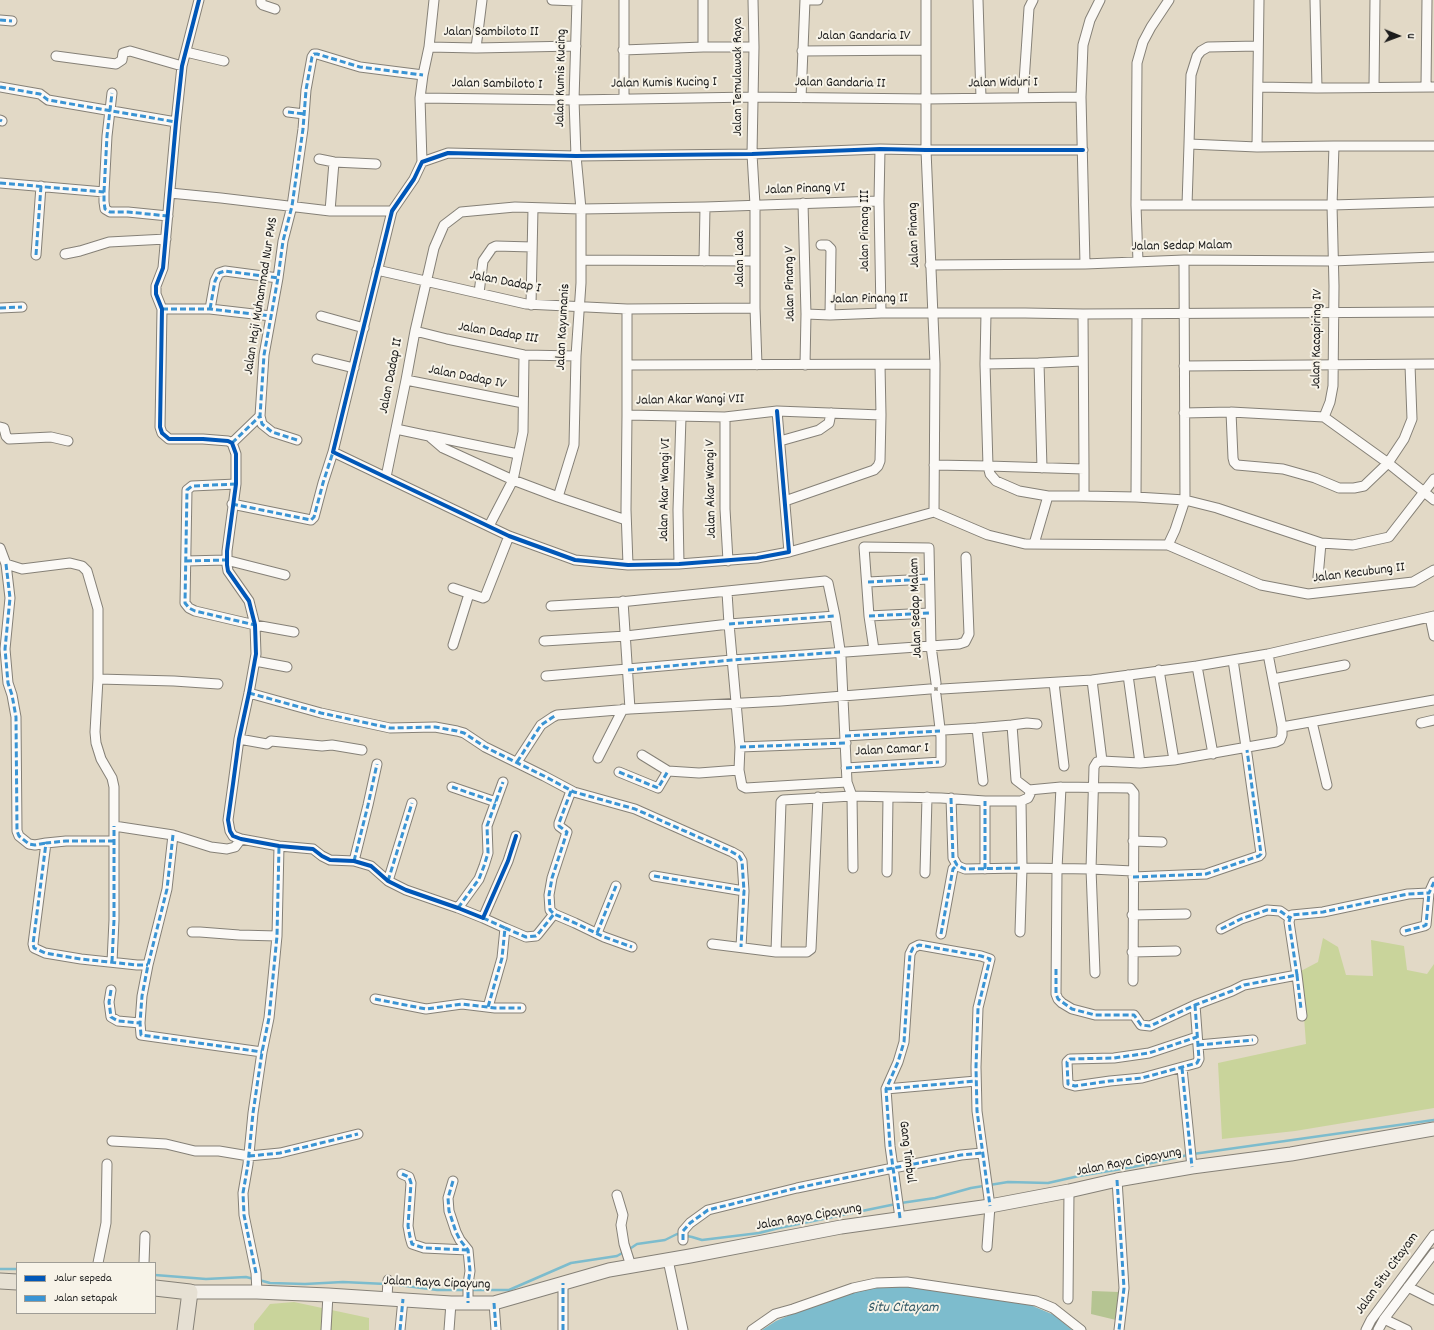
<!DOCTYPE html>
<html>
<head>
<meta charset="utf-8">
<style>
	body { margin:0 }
	#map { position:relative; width:1434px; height:1330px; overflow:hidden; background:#e2d9c6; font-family:Dekko,sans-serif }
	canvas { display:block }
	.legend { position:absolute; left:16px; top:1262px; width:140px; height:52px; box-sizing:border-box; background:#f7f3e8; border:1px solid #9f9d96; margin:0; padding:5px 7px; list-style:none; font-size:12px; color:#1c1c1c }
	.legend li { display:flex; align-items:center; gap:8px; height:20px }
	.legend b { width:20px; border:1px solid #9f9d96 }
	.north { position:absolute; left:1378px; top:16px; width:40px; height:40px; -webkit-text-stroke:3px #f7f3e8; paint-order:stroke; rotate:91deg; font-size:11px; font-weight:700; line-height:16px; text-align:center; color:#1c1c1c }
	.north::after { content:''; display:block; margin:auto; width:14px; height:18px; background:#1c1c1c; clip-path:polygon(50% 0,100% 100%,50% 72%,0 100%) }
</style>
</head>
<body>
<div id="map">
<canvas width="1434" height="1330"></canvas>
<ul class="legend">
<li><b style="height:5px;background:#0057b8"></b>Jalur sepeda</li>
<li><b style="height:5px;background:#3a94d4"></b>Jalan setapak</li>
</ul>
<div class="north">U</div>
</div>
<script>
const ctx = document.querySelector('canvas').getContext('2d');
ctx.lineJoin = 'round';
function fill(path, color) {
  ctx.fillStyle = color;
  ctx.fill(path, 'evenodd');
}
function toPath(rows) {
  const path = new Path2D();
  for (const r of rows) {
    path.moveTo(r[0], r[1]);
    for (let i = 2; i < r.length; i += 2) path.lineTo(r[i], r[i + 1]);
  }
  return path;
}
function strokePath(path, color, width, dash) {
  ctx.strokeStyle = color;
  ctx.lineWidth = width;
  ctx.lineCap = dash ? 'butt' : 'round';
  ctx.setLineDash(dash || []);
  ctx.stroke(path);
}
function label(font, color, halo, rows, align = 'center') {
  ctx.font = font + ' Dekko,sans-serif';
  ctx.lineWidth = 4;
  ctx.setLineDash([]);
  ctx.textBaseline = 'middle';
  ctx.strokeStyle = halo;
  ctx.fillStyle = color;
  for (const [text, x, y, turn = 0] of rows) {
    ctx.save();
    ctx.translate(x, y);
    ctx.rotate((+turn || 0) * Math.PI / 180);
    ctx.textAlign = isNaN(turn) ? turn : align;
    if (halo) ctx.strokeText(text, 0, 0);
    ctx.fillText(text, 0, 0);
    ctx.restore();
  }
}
fill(toPath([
	[1323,938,1338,947,1346,975,1373,976,1371,940,1404,946,1407,970,1427,974,1434,964,1434,1108,1295,1131,1222,1139,1218,1063,1306,1044,1302,990,1299,972,1318,962],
	[294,1302,369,1318,369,1330,254,1330,254,1324,270,1304]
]), '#c9d49b');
fill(toPath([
	[1092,1291,1119,1292,1116,1320,1091,1314]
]), '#b5c492');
fill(toPath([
	[906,1286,1028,1304,1054,1315,1072,1330,762,1330,776,1321,813,1305,850,1293,876,1288]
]), '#7dbccd');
strokePath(toPath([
	[1193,1154,1434,1120],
	[901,1203,935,1198,971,1188,1008,1182,1048,1183,1079,1176,1133,1167,1188,1155],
	[628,1250,637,1244,665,1240,677,1234,692,1237,702,1240,759,1233,779,1228,896,1204],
	[0,1269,17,1269],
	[155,1275,206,1279,246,1277,254,1279],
	[259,1280,270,1283,305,1284,343,1282,386,1284],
	[391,1284,437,1290,465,1290],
	[470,1290,509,1290,571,1263,617,1256,624,1252]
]), '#7dbccd', 2.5);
const minor = toPath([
	[199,0,182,66,176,122,163,268,156,286,156,294,162,309,160,427,162,433,169,439,203,439,228,441,232,443,236,454,236,484,227,551,227,565,228,571,249,601,255,625,256,654,249,693,239,739,233,784,228,820,230,831,233,836,241,839,279,846,313,849,322,856,330,860,354,861,371,866,388,881,406,890,458,908,483,918,508,861,516,836],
	[261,0,261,3,263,5,275,9],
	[552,0,577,1],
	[703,0,703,47],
	[753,0,754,47,752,154,755,205,755,308,757,365],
	[805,0,818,0],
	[926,0,926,150,935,364,934,512],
	[978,0,981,98],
	[1315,0,1317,88],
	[0,20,12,21],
	[429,47,476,48,576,46],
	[476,48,482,0],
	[623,50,703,47,754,47],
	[802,51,926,50],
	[186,52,224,61],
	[56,56,116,64,122,60,123,53,130,51,182,66],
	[0,87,40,94,48,100,176,122],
	[1258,87,1317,88,1434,87],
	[1374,87,1375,0],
	[1426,87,1427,0],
	[1023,97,1029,8,1033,0],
	[420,98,574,100,753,97,925,99,1081,97],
	[801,98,805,0],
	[624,99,624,0],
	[288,112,304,114],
	[0,120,2,121],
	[1334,146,1434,146],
	[1257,147,1189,144,1191,75,1197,56,1201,51,1208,47,1258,46],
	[880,149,879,201,881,313],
	[319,159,334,162,376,164],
	[422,162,420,98,423,75,429,47,434,0],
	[0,183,104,192,104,202,105,209,110,212,128,212,168,216],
	[104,192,107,136,112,93],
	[170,193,221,198,330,211,392,211],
	[803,203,806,314,805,365],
	[1136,205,1137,63,1143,42,1151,27,1169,0],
	[1187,205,1189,144],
	[330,211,334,162],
	[821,245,827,245,831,249,830,315],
	[65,254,80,251,109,242,166,239],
	[36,255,41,186],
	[581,260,755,261],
	[704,261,705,207],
	[1138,262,1136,205,1332,205,1334,146,1257,147,1259,0],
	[1085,264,1081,97,1083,45,1090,20,1100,0],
	[930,265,1085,264,1184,260,1332,261,1434,257],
	[377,270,526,304,627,309,755,308],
	[479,293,483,261,492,248,496,246,532,247],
	[531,305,533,208],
	[0,308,22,307],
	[162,309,210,309,271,316],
	[210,309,215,281,219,273,225,271,278,278],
	[627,309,627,365],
	[806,314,830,315,881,313,1025,313,1083,314,1084,469,988,466,990,474,996,481,1019,491,1048,496],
	[1083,314,1434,312],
	[321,316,364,328],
	[415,331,447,339,524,355,576,356],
	[317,359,354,368],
	[985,364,1039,363],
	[1184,366,1434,364],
	[406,380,523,403],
	[777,411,789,552,757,558,679,564,628,565,575,560,509,536,333,452,392,211,414,179,422,162,448,153,576,156,752,154,880,149,926,150,1083,150],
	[1231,412,1233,458,1234,462,1237,465,1283,469,1315,478,1339,488,1354,488,1364,486,1388,463,1404,439,1412,419,1410,365],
	[1184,413,1231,412,1324,417,1388,463,1434,500],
	[627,415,627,365,935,364],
	[725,417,725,509,728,561],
	[1324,417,1330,402,1333,386,1334,286,1332,205,1434,202],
	[0,427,4,428,6,436,9,439,51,437,68,441],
	[396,429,429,436,443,448,513,480,558,497,626,520],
	[431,436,518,454],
	[297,440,272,432,262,424,260,416,264,355,278,278,283,241,292,206,303,129,306,90,312,57,314,54,317,54,360,67,423,75],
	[780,441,819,430,829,423,831,413],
	[232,443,260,416],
	[934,465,988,466,985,364,986,313],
	[1042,468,1039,363,1083,361],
	[1084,469,1084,496,1136,497,1185,500,1217,508,1321,543,1353,545,1389,537,1434,479],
	[386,477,406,380,415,331,434,248,444,225,461,212,515,207,581,209,705,207,879,201],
	[236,484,192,486,187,490,185,603,189,608,195,611,255,625,294,632],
	[558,497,574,445,576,356,581,283,581,209,576,156,574,100,577,0],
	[1136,497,1137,314],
	[785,501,874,470,878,466,880,461,881,415,880,365],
	[232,504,311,520,314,517,323,483,333,452],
	[489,526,513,480,523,432,524,355],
	[1034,544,1048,496,1084,496],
	[1168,545,1175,530,1185,500,1184,260],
	[0,548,6,564,10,598,5,649,8,683,12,695,16,717,17,831,19,836,29,844,35,845,46,843],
	[789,552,934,512,988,535,1025,544,1168,545,1261,585,1308,594,1413,582,1434,570],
	[186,561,226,560,285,575],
	[6,564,22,569,70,563,82,566,87,571,98,609,98,679,95,732,96,743,101,759,112,778,114,787,114,826,173,835,211,847,227,849,235,847,241,839],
	[679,564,678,510,681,417],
	[628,565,626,510,627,415,725,417,777,411,881,415],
	[1318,577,1321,543],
	[868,582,929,579],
	[453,588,483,598,485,597,509,536],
	[727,592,729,624,740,747,739,770,742,786,746,788,847,782],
	[623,601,630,709],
	[551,606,620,602,825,581,828,583,835,616,841,657,847,782,852,796,853,868],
	[869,616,930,613],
	[1430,617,1434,636],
	[544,641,626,636,729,624,835,616],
	[453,645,469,594],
	[874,650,959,644,965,642,969,634,966,557],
	[255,661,287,667],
	[1197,666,1213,754],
	[1159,670,1174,760],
	[1128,675,1140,763],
	[546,676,732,660,874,650,869,616,864,547,929,548,931,646,936,683],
	[98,679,174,681,218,684],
	[1273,679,1345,665],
	[1092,680,1102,761],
	[1054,683,1064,766],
	[942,689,1092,680,1197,666,1268,654,1434,616],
	[249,693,321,713,390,728,435,727,457,731,464,733,485,747,544,776,574,792,635,809,732,852,739,856,742,861,744,891],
	[1312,722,1327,785],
	[1421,723,1434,720],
	[1012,725,1027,723,1037,724],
	[1282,727,1434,700],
	[977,728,983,781],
	[845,736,977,728,1012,725,1016,780,1029,790,1061,787,1130,788,1134,793,1133,981],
	[239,739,267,744,271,741,322,746,332,745,362,750],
	[740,747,846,743],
	[642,755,668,771,699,773,739,770],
	[598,758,623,709],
	[517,762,541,725,553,717,557,715,630,709,781,701,930,689],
	[846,768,941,762,941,737,936,695],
	[619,772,658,788,668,771],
	[452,787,496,802],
	[1061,787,1057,869,1056,994,1058,999,1062,1003,1072,1009,1095,1015,1134,1015,1141,1025,1150,1026,1195,1005,1232,991,1244,985,1297,975,1289,922,1290,918,1292,915,1323,912,1408,894,1429,893,1434,882],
	[571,791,559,823,559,826,567,832,552,878,549,895,550,910,554,914,575,923,604,937,632,947],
	[951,798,953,858,957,865,960,867,965,869,1022,868,1091,869,1095,973],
	[173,835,167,889,148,965,142,996,140,1023,141,1035,262,1052],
	[114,841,66,841,46,843,33,944,34,948,45,953,81,959,137,965,148,965],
	[1133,841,1162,842],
	[354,861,368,805,377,764],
	[985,869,985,801],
	[1133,871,1091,869,1094,767,1097,762,1102,761,1140,763,1174,760,1276,742,1280,740,1282,735,1282,727,1268,654],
	[887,872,888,797],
	[925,873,927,797],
	[654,876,744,891,741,947],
	[1133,877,1206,874,1259,856,1261,854,1246,747,1233,660],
	[388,881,412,803],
	[458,908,479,879,484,866,488,853,487,826,503,782],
	[1132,915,1186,914],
	[483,918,505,928,502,958,488,1007],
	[505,928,526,937,536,936,538,934,554,914],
	[1221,929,1241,919,1267,910,1280,911,1290,918],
	[1405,931,1424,926,1426,925,1429,893],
	[192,932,200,932,239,935,277,936],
	[1020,932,1022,868,1021,801],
	[597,933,616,886],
	[941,934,952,874,953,869,957,865],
	[712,944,776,952,807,952,811,949,818,797],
	[776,952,781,802,783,800,852,796,941,798,985,801,1021,801,1028,798,1030,794,1029,790],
	[1132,952,1176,951],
	[112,962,114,920,114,826],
	[1297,975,1302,1016],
	[111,990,109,1002,111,1017,118,1021,140,1023],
	[375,999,426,1009,462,1004,495,1008,521,1008],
	[1195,1005,1199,1059,1197,1063,1142,1078,1110,1081,1075,1086,1068,1084,1067,1062,1070,1059,1114,1058,1149,1053,1197,1037],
	[1198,1045,1253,1040],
	[1182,1068,1192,1167],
	[886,1089,976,1081],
	[112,1141,166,1144,195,1151,219,1151,249,1156,280,1153,358,1134],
	[402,1174,409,1177,411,1183,408,1226,410,1237,412,1244,424,1248,468,1250],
	[1117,1180,1124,1288,1119,1330],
	[453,1181,448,1198,449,1211,456,1232,460,1240,468,1250,470,1271,468,1284,468,1303],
	[617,1195,623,1215,621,1225,624,1244,631,1266],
	[900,1218,890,1146,886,1089,898,1062,904,1042,910,954,913,948,919,945,981,956,990,959,978,1008,976,1067,977,1111,990,1206,987,1247],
	[683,1240,683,1231,690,1223,708,1210,797,1188,893,1168,961,1155,982,1153],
	[668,1260,683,1330],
	[98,1263,106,1223,107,1164],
	[144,1263,145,1236],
	[1408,1287,1434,1300],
	[257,1292,256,1273,244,1215,243,1193,248,1164,253,1113,262,1052,269,1018,272,988,277,936,279,846],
	[387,1298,388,1280],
	[1068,1299,1069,1191],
	[494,1303,496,1330],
	[1384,1319,1407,1330],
	[326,1330,328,1295],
	[400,1330,403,1299],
	[449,1330,451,1303],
	[563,1330,563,1283],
	[752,1330,775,1314,793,1309,853,1288,876,1283,907,1282,1036,1301,1053,1308,1081,1330],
	[1366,1330,1371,1320,1434,1235],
	[1378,1330,1384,1319,1434,1253]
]);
const secondary = toPath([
	[190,1292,257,1292,328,1295,451,1303,494,1303,609,1270,690,1256,841,1227,990,1206,1069,1191,1117,1180,1192,1167,1291,1154,1434,1129]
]);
const primary = toPath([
	[0,1281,17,1282],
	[155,1288,190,1292,185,1330]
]);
strokePath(minor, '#858077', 11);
strokePath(secondary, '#858077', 15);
strokePath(primary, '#858077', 17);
strokePath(minor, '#fbf9f6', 9);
strokePath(secondary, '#f3efe8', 13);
strokePath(primary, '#e6e0d3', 15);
strokePath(toPath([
	[0,20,12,21],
	[0,87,40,94,48,100,176,122],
	[288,112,304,114],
	[0,120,2,121],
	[0,183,104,192,104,202,105,209,110,212,128,212,168,216],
	[104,192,107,136,112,93],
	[36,255,41,186],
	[0,308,22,307],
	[162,309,210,309,271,316],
	[210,309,215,281,219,273,225,271,278,278],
	[297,440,272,432,262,424,260,416,264,355,278,278,283,241,292,206,303,129,306,90,312,57,314,54,317,54,360,67,423,75],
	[232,443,260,416],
	[236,484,192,486,187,490,185,603,189,608,195,611,255,625],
	[232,504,311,520,314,517,323,483,333,452],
	[186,561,226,560],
	[6,564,10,598,5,649,8,683,12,695,16,717,17,831,19,836,29,844,35,845,46,843],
	[868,582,929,579],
	[869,616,930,613],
	[729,624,835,616],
	[628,670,732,660,840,652],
	[249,693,321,713,390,728,435,727,457,731,464,733,485,747,544,776,574,792,635,809,732,852,739,856,742,861,744,891],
	[845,736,940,731],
	[740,747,846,743],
	[517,762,541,725,553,717,557,715],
	[846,768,939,762],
	[619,772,658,788,668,771],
	[452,787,496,802],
	[571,791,559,823,559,826,567,832,552,878,549,895,550,910,554,914,575,923,604,937,632,947],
	[951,798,953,858,957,865,965,869,1022,868],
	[173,835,167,889,148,965,142,996,140,1023,141,1035,262,1052],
	[114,841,66,841,46,843,33,944,34,948,45,953,81,959,137,965,148,965],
	[354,861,368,805,377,764],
	[985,869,985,801],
	[654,876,744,891,741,947],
	[1133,877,1206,874,1259,856,1261,854,1247,750],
	[388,881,412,803],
	[458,908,479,879,484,866,488,853,487,826,503,782],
	[483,918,505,928,502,958,488,1007],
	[505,928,526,937,536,936,538,934,554,914],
	[1221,929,1241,919,1267,910,1280,911,1290,918],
	[1405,931,1424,926,1426,925,1429,893],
	[597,933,616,886],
	[941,934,952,874,953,869,957,865],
	[112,962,114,920,114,826],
	[1056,969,1056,994,1058,999,1072,1009,1095,1015,1134,1015,1141,1025,1150,1026,1195,1005,1232,991,1244,985,1297,975,1289,922,1290,918,1292,915,1323,912,1408,894,1429,893,1434,882],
	[1297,975,1301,1009],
	[111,990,109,1002,111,1017,118,1021,140,1023],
	[375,999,426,1009,462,1004,495,1008,521,1008],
	[1195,1005,1199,1059,1197,1063,1142,1078,1110,1081,1075,1086,1068,1084,1067,1062,1070,1059,1114,1058,1149,1053,1197,1037],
	[1198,1045,1253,1040],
	[1182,1068,1192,1167],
	[886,1089,976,1081],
	[249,1156,280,1153,358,1134],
	[402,1174,409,1177,411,1183,408,1226,410,1237,412,1244,424,1248,468,1250],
	[1117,1180,1124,1288,1119,1330],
	[453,1181,448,1198,449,1211,456,1232,460,1240,468,1250,470,1271,468,1284,468,1303],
	[900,1218,890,1146,886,1089,898,1062,904,1042,910,954,913,948,919,945,981,956,990,959,978,1008,976,1067,977,1111,990,1206],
	[683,1240,683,1231,690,1223,708,1210,797,1188,893,1168,961,1155,982,1153],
	[256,1273,244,1215,243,1193,248,1164,253,1113,262,1052,269,1018,277,936,279,846,281,846],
	[494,1303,496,1330],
	[400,1330,403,1299],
	[563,1330,563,1283]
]), '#3a94d4', 3, [6, 3]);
strokePath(toPath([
	[199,0,182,66,176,122,163,268,156,286,156,294,162,309,160,427,162,433,169,439,203,439,228,441,232,443,236,454,236,484,227,551,227,565,228,571,249,601,255,625,256,654,249,693,239,739,233,784,228,820,230,831,233,836,241,839,279,846,313,849,322,856,330,860,354,861,371,866,388,881,406,890,458,908,483,918,508,861,516,836],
	[777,411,789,552,757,558,679,564,628,565,575,560,509,536,333,452,392,211,414,179,422,162,448,153,576,156,752,154,880,149,926,150,1083,150]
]), '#0057b8', 4);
label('14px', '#1c1c1c', '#f7f3e8', [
	["Jalan Sambiloto II",491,33],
	["Jalan Gandaria IV",864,37],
	["Jalan Temulawak Raya",739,77,-90],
	["Jalan Kumis Kucing",562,78,-89],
	["Jalan Kumis Kucing I",664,84,-1],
	["Jalan Gandaria II",840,84,1],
	["Jalan Widuri I",1003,84,-1],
	["Jalan Sambiloto I",497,85,1],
	["Jalan Pinang VI",805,190,-2],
	["Jalan Pinang III",866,231,-90],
	["Jalan Pinang",915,235,-92],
	["Jalan Sedap Malam",1182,247,-1],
	["Jalan Lada",741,259,-90],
	["Jalan Dadap I",505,283,11],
	["Jalan Pinang V",791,284,-91],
	["Jalan Haji Muhammad Nur PMS",262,296,-81],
	["Jalan Pinang II",869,300,-1],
	["Jalan Kayumanis",564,327,-87],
	["Jalan Dadap III",498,334,9],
	["Jalan Kacapiring IV",1318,339,-89],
	["Jalan Dadap II",392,376,-79],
	["Jalan Dadap IV",467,378,11],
	["Jalan Akar Wangi VII",690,401,-1],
	["Jalan Akar Wangi V",712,489,-91],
	["Jalan Akar Wangi VI",666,490,-89],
	["Jalan Kecubung II",1359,574,-7],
	["Jalan Sedap Malam",917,608,-92],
	["Jalan Camar I",892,751,-3],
	["Gang Timbul",906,1152,83],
	["Jalan Raya Cipayung",1129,1163,-11],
	["Jalan Raya Cipayung",809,1218,-10],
	["Jalan Situ Citayam",1388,1274,-54],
	["Jalan Raya Cipayung",437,1284,2]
]);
label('italic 15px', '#325764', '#f7f3e8', [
	["Situ Citayam",903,1309]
]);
</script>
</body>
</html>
